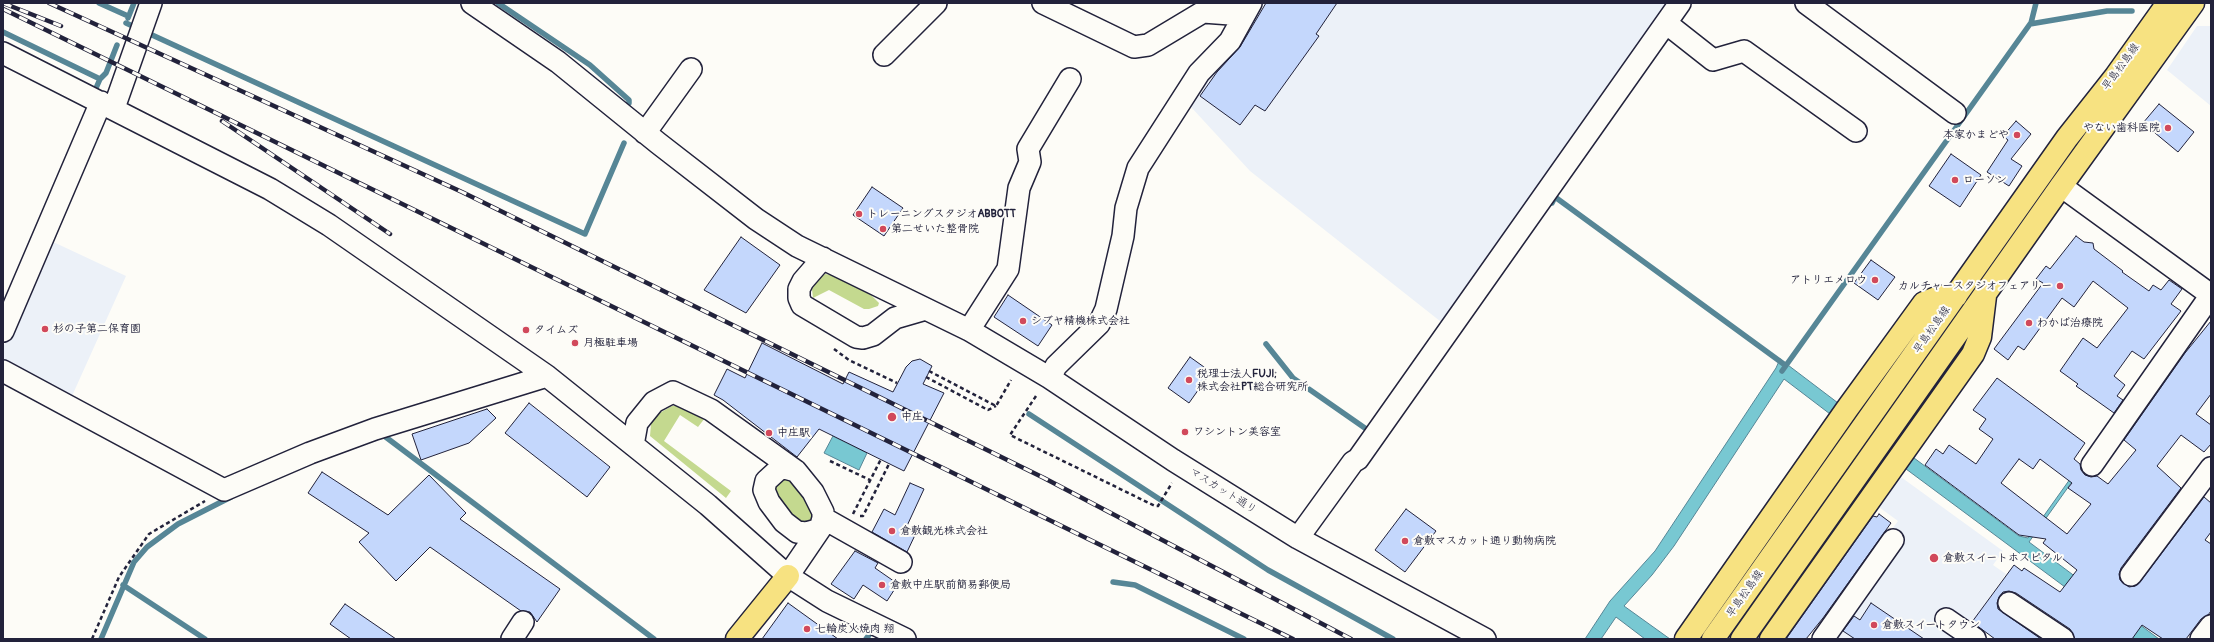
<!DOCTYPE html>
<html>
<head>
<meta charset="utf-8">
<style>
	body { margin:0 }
	#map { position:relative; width:2214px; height:642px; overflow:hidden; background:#fdfcf7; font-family:Pangolin,sans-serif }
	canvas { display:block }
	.frame { position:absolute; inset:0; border:4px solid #22223b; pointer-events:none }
</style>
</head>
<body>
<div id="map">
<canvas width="2214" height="642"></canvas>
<div class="frame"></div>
</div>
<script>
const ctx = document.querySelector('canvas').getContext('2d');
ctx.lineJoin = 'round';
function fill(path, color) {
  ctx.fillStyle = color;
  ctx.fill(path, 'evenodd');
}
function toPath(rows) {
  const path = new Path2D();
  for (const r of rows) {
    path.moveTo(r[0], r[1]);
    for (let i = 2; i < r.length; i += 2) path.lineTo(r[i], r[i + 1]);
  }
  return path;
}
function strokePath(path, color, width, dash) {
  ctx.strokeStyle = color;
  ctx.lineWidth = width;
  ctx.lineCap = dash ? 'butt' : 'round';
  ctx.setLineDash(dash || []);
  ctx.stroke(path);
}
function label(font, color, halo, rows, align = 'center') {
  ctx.font = font + ' Pangolin,"Klee One",sans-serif';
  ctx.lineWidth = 4;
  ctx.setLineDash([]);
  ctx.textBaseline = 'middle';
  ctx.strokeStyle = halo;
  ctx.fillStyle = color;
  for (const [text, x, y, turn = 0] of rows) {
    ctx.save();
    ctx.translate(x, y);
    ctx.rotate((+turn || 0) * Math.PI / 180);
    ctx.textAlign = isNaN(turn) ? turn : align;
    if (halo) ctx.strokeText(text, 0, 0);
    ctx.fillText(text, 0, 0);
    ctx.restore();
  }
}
fill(toPath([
	[1255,3,1672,3,1445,325,1250,171,1191,107,1188,102],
	[2197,26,2211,26,2211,106,2167,70],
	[49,240,126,276,72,396,3,361,3,348],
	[1894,472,2003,551,1993,565,2006,574,1969,626,1988,639,1810,639,1898,521,1872,502]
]), '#ecf1f8');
fill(toPath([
	[825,274,837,276,871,295,879,303,878,306,869,309,864,309,829,290,813,298,812,289,817,281],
	[672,406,685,406,708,414,698,427,680,415,664,441,731,491,726,498,650,436,651,424,656,415],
	[789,476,815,513,815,520,799,524,773,491,773,484]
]), '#c4d98f');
const water = toPath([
	[2199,298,2201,301,2029,542,2159,639,2135,639,1902,466,1910,455,2019,536,2028,538,2199,298],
	[1780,359,1842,406,1834,417,1784,379,1674,546,1652,575,1624,606,1670,639,1645,639,1616,617,1601,639,1585,639,1610,601,1655,551,1776,368,1780,359],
	[833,436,867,453,859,470,824,453,833,436]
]);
fill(water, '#78c8d2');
strokePath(water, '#568696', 1);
strokePath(toPath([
	[99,3,128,16],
	[498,3,590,65,629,100,629,103],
	[128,18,134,3],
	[126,23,585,234,624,143],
	[2031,23,2036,3],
	[3,32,100,79,106,73,117,45],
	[93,95,100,79],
	[1552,203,1555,197,1785,365],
	[1266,344,1293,378,1372,433],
	[1782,371,2030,24,2107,11,2132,11],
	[1029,414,1268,570,1393,639],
	[380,436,383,435,654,639],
	[1113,582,1135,585,1244,639],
	[123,585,205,639],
	[101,639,134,562,147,547,178,524,231,497],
	[866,639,869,635]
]), '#568696', 5.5);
const building = toPath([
	[1266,3,1337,3,1316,34,1319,36,1265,111,1255,105,1240,125,1200,96,1217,72,1240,47,1266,3],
	[2159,104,2194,132,2178,152,2143,123,2159,104],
	[2016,121,2031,134,2011,159,2022,166,2009,186,1987,172,2008,140,2003,136,2016,121],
	[1951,154,1981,175,1960,207,1929,186,1951,154],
	[872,187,903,208,884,236,853,215,872,187],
	[2076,236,2084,242,2093,243,2094,249,2123,271,2122,272,2149,291,2153,285,2161,290,2169,280,2182,289,2171,304,2181,311,2144,359,2132,351,2114,376,2125,385,2117,396,2123,400,2114,413,2076,386,2078,384,2060,371,2083,338,2097,348,2128,308,2093,281,2074,307,2062,298,2024,350,2018,346,2008,360,1994,349,2043,283,2036,279,2046,266,2050,269,2076,236],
	[741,237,780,265,746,313,704,290,741,237],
	[1871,260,1895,277,1878,300,1854,283,1871,260],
	[1008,295,1052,325,1038,346,994,317,1008,295],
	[2211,321,2211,394,2196,414,2211,425,2211,444,2204,452,2181,435,2157,466,2181,488,2121,568,2119,574,2120,580,2129,587,2135,586,2140,582,2204,497,2211,503,2211,532,2205,540,2211,544,2211,611,2208,615,2201,619,2186,639,2163,639,2142,625,2132,639,2075,639,2070,629,2016,593,2009,591,2003,592,1999,597,1997,603,1998,609,2041,639,1995,639,1972,622,2014,565,2022,571,2024,568,2060,592,2077,570,2043,543,2046,539,2019,535,1925,465,1936,449,1943,454,1949,445,1976,464,1993,439,1979,429,1986,419,1973,410,1997,378,2085,443,2074,459,2080,464,2081,470,2085,475,2091,477,2097,476,2108,484,2136,450,2124,440,2185,353,2211,321],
	[2019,459,2033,469,2040,459,2072,483,2068,488,2091,504,2067,534,2001,483,2019,459],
	[762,343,843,384,849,372,893,392,906,367,912,361,920,359,932,366,923,384,944,393,904,471,819,429,797,457,723,400,714,395,727,369,745,378,762,343],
	[1190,357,1211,372,1189,403,1168,388,1190,357],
	[529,403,610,467,587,497,505,433,529,403],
	[487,409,496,418,469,443,421,460,412,434,487,409],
	[322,472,388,515,429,475,466,513,460,519,560,589,537,622,530,612,521,611,430,547,396,581,359,542,369,533,308,493,322,472],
	[910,483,924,489,906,528,916,533,907,552,872,532,884,509,895,515,910,483],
	[1406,509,1436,531,1405,572,1375,550,1406,509],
	[1879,514,1891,523,1823,618,1806,639,1786,639,1873,516,1877,517,1879,514],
	[855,551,878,563,875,568,898,584,887,601,863,585,854,599,831,584,855,551],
	[788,603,838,639,762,639,788,603],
	[1871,603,1924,639,1855,639,1843,631,1854,616,1860,620,1871,603],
	[345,604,396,639,351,639,330,624,345,604]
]);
fill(building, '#c4d7fc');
strokePath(building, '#22223b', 1);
const minor = toPath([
	[472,3,558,62,658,143,756,219,797,246,969,330,1050,378,1173,460,1298,538,1485,639],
	[1043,3,1134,47,1148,45,1203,12,1244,15],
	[1806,3,1955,113],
	[1666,23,1713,60,1744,51,1856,131],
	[3,53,270,189,329,225,547,376,708,505,788,576,827,601,905,639],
	[884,55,936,3],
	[114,108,151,3],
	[645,133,691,69],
	[2061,186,2211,295],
	[823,258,803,281,799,289,799,298,802,305,856,337,863,338,873,335,895,318,926,309],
	[969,330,1008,269,1019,188,1030,162,1028,149,1070,79],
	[3,331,101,102],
	[3,371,224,490,310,453,375,429,547,376],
	[1050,378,1056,366,1099,324,1106,309,1123,236,1126,208,1138,168,1199,73,1230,41,1251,3],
	[633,445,637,423,654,402,673,392,711,410,796,471,813,492,823,512,823,518,820,529,788,576],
	[2092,465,2211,295],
	[796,471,785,468,778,470,766,481,764,490,769,502,784,522,797,532,806,533,820,529],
	[823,518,901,562],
	[1298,538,1353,462,1358,459,1680,3],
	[2131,575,2211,468],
	[2009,603,2063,639],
	[1946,619,1975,639],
	[512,639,523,622],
	[1823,639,1893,540],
	[2201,639,2211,626]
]);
const major = toPath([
	[737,639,788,576],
	[1686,639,1847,409,1924,303,1939,297,1956,296],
	[1713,639,2067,138,2116,76,2168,3],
	[1742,639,2061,186,2193,3],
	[1771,639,1973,354,1980,337,1985,296]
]);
strokePath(minor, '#22223b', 24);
strokePath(major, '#22223b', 25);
strokePath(toPath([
	[834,349,849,360,897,383],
	[929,371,996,406,1011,380],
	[926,377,988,410,996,406],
	[1036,396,1010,435,1155,506,1158,506,1172,483],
	[830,461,870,480],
	[853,514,881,459],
	[860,516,863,516,889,464],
	[92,639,119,577,149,534,205,501]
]), '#22223b', 2.5, [4, 3]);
strokePath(minor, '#fdfcf7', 21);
strokePath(major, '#f7e281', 22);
const rail = toPath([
	[3,3,61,26],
	[49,3,462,192,1044,478,1351,639],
	[3,9,1293,639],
	[222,121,390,234]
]);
strokePath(rail, '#22223b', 4.5);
strokePath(rail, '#fdfcf7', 3, [9]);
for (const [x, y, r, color] of [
	[2168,128,4,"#d1495b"],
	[2017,135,4,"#d1495b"],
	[1955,180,4,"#d1495b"],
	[859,214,4,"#d1495b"],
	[883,229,4,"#d1495b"],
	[1875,280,4,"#d1495b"],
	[2060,286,4,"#d1495b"],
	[1023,321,4,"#d1495b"],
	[2029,323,4,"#d1495b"],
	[45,329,4,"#d1495b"],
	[526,330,4,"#d1495b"],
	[575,343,4,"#d1495b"],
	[1189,380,4,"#d1495b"],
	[892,417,5,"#d1495b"],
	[1185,432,4,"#d1495b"],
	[769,433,4,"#d1495b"],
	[892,531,4,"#d1495b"],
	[1405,541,4,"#d1495b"],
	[1934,558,5,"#d1495b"],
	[882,585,4,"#d1495b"],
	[1874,625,4,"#d1495b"],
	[807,629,4,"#d1495b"]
]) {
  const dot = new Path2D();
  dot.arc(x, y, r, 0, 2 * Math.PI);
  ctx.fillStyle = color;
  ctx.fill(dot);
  strokePath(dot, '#fdfcf7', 1.5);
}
label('11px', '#22223b', '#fdfcf7', [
	["早島松島線",2121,67,-54],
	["早島松島線",1932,330,-55],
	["マスカット通り",1223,491,32],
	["早島松島線",1745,594,-55]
]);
label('bold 11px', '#22223b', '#fdfcf7', [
	["やない歯科医院",2160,128,"right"],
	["本家かまどや",2009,135,"right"],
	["ローソン",1963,180],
	["トレーニングスタジオABBOTT",867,214],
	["第二せいた整骨院",891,229],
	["アトリエメロウ",1867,280,"right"],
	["カルチャースタジオフェアリー",2052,286,"right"],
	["シブヤ精機株式会社",1031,321],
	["わかば治療院",2037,323],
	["杉の子第二保育園",53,329],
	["タイムズ",534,330],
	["月極駐車場",583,343],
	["税理士法人FUJI;",1197,374],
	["株式会社PT総合研究所",1197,387],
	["中庄",901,417],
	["ワシントン美容室",1193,432],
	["中庄駅",777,433],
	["倉敷観光株式会社",900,531],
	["倉敷マスカット通り動物病院",1413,541],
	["倉敷スイートホスピタル",1943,558],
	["倉敷中庄駅前簡易郵便局",890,585],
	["倉敷スイートタウン",1882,625],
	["七輪炭火焼肉 翔",815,629]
], 'left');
</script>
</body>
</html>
